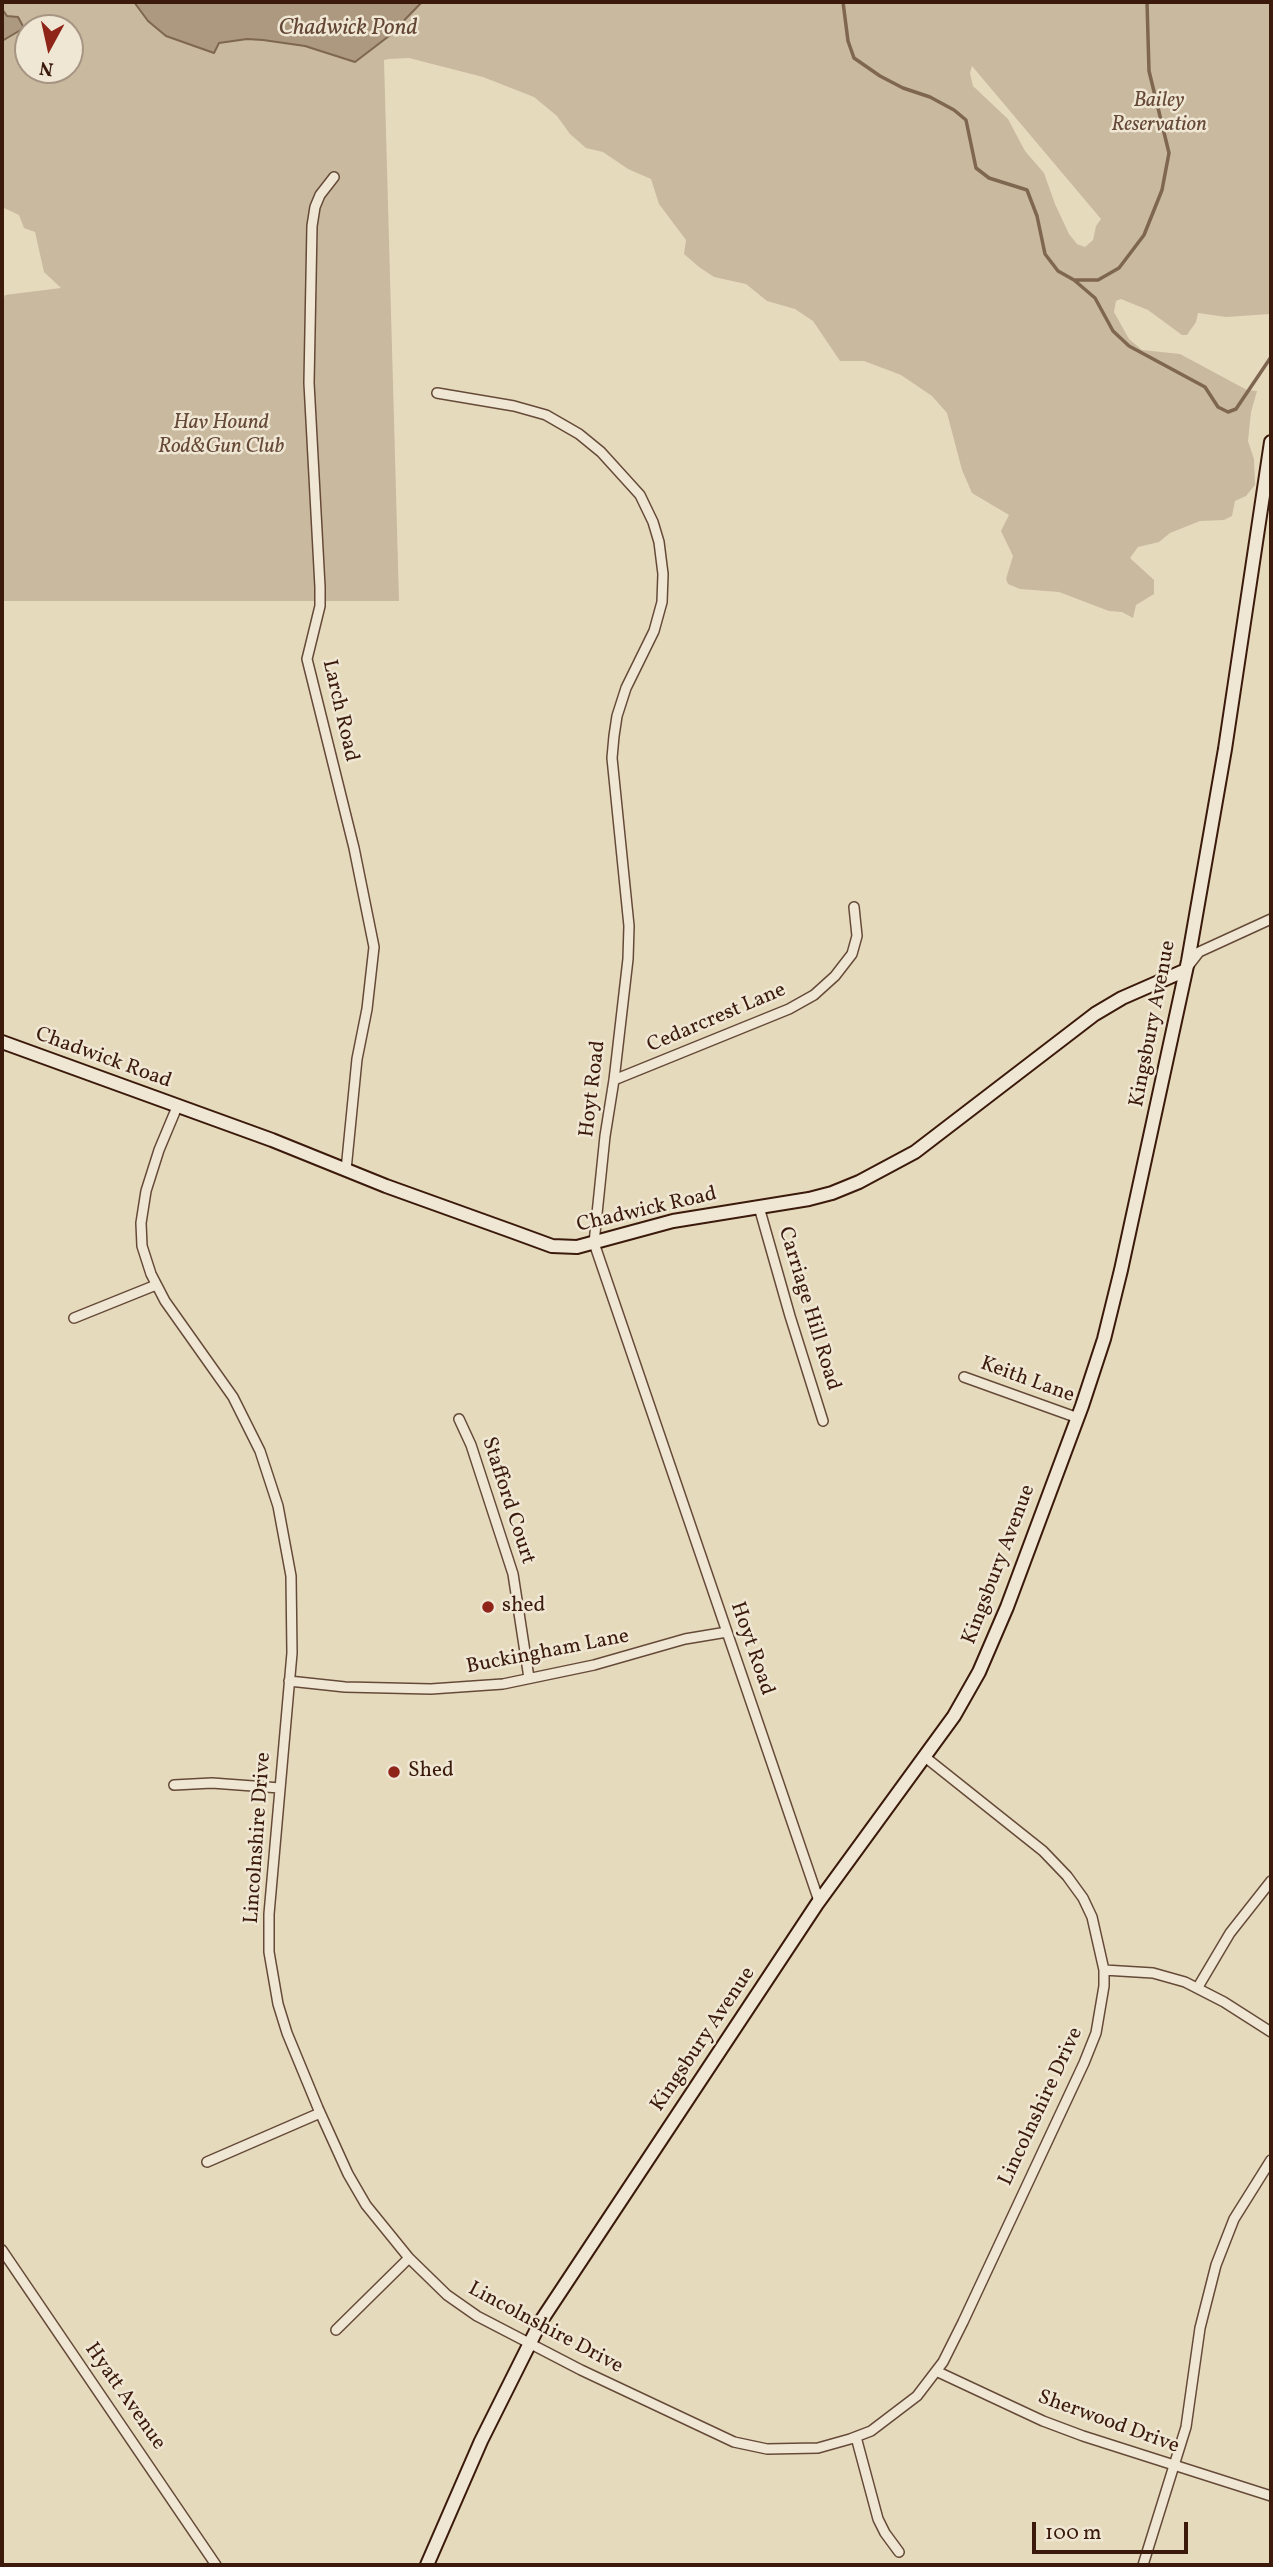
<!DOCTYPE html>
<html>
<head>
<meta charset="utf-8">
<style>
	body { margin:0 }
	#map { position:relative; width:1273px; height:2567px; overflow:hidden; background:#e6dabd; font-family:Vollkorn,serif }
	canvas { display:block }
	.frame { position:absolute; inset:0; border:4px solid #3b1a0b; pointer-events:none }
	.north { position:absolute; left:14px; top:14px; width:70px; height:70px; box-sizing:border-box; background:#efe7d4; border:2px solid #a79584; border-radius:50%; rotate:188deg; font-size:19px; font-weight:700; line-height:28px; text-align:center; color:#3b1a0b }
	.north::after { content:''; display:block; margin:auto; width:24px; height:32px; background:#8f2418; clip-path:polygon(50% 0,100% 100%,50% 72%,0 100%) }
	.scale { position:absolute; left:1032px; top:2522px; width:156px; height:32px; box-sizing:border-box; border:4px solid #3b1a0b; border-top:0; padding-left:9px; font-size:21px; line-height:24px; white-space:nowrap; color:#3b1a0b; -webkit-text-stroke:5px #efe7d4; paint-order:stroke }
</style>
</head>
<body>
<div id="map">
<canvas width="1273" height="2567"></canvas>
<div class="frame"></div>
<div class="north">N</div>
<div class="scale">100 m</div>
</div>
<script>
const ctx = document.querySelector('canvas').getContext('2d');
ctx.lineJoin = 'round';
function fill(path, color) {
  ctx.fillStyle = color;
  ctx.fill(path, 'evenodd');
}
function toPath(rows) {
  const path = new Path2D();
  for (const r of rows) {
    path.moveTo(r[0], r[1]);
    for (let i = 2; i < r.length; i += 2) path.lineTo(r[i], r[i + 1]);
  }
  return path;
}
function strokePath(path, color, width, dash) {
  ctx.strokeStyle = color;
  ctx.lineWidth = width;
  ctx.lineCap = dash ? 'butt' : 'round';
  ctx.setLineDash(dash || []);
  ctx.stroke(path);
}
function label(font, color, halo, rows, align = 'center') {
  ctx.font = font + ' Vollkorn,serif';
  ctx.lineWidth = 5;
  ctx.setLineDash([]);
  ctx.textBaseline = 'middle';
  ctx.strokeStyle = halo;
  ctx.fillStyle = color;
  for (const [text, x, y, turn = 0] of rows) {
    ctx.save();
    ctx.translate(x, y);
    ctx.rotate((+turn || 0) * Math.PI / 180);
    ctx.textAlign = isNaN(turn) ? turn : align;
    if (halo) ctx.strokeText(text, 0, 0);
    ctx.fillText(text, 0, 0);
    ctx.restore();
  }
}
fill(toPath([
	[2,2,145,2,202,25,384,39,422,2,1271,2,1270,314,1226,317,1198,313,1196,322,1187,335,1182,335,1148,310,1121,299,1116,301,1114,312,1129,339,1142,350,1180,354,1247,390,1257,391,1251,412,1248,441,1254,459,1255,485,1246,496,1235,501,1232,516,1224,520,1200,521,1170,533,1159,542,1138,547,1130,558,1154,580,1154,594,1136,605,1133,618,1122,612,1109,611,1059,592,1020,589,1008,584,1006,579,1013,556,1001,531,1009,515,972,493,962,470,947,413,932,396,901,375,864,361,840,361,813,321,795,309,767,301,746,284,714,277,699,267,684,254,686,240,659,204,651,179,628,169,603,152,586,148,570,134,557,116,534,97,483,77,409,58,389,59,384,60,399,601,2,601,2,303,5,295,61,288,44,272,35,232,24,228,19,215,4,208],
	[28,28,70,28,70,70,28,70],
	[972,66,1101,219,1096,226,1093,240,1085,247,1077,244,1069,234,1055,204,1044,173,1025,151,1008,119,973,86,970,73]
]), '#c9b99f');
const water = toPath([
	[134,2,422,2,389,36,355,62,305,46,263,40,247,39,219,43,214,53,166,36,148,21,134,2],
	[2,9,7,16,18,17,24,28,2,41,2,9]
]);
fill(water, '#ac9980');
strokePath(water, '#7f6651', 2);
strokePath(toPath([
	[843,2,848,41,854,58,880,76,903,88,930,97,954,110,966,120,976,168,989,178,1027,190,1037,216,1045,254,1058,271,1074,280,1098,280,1119,268,1144,235,1162,190,1169,153,1149,71,1147,2],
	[1074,280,1095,298,1113,331,1129,346,1205,387,1218,407,1228,412,1236,409,1271,357]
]), '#7f6651', 3.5);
const street = toPath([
	[334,177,320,195,315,207,312,226,309,383,320,587,320,606,307,659,354,848,374,947,367,1009,357,1059,346,1170],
	[437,393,514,406,546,415,579,434,601,452,640,495,653,522,659,542,663,574,662,602,654,631,626,688,617,716,614,736,612,758,629,926,628,959,614,1080,605,1136,594,1243,819,1901],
	[1189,965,1199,952,1271,919],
	[614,1080,789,1009,814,995,835,976,852,954,857,936,854,907],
	[177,1107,159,1150,146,1191,141,1223,142,1246,151,1274,165,1301,233,1397,260,1451,278,1506,291,1576,292,1653,269,1914,269,1952,278,2004,287,2033,318,2108,348,2174,366,2205,409,2258,447,2295,477,2316,581,2370,734,2442,767,2449,818,2448,850,2439,871,2431,917,2396,943,2362,963,2322,1084,2063,1096,2033,1104,1986,1104,1970,1092,1917,1083,1898,1067,1876,1043,1851,925,1757],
	[759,1207,790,1316,823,1421],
	[74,1318,156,1285],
	[964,1377,1078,1418],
	[459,1419,471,1445,513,1574,529,1678],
	[289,1681,345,1687,431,1689,503,1684,594,1665,685,1639,727,1632],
	[174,1785,212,1783,280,1788],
	[1104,1970,1153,1973,1185,1982,1224,2002,1271,2032],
	[1198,1987,1230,1933,1271,1881],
	[207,2162,320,2113],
	[2,2250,216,2565],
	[336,2330,409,2258],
	[936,2371,1043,2421,1083,2436,1271,2496],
	[856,2437,878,2519,885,2533,899,2552],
	[1143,2565,1186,2427,1200,2328,1216,2265,1234,2219,1271,2160]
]);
const secondary = toPath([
	[2,1042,272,1140,386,1186,511,1231,552,1246,577,1247,673,1221,809,1199,832,1193,859,1182,915,1152,1095,1014,1122,998,1186,970],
	[427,2565,481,2441,541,2321,817,1904,954,1716,979,1672,1007,1607,1082,1406,1104,1339,1121,1270,1188,961,1225,749,1271,442]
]);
strokePath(street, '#664a38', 12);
strokePath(secondary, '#3b1a0b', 16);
strokePath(street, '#efe7d4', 9);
strokePath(secondary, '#efe7d4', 12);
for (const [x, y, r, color] of [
	[488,1607,7,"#8f2418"],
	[394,1772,7,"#8f2418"]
]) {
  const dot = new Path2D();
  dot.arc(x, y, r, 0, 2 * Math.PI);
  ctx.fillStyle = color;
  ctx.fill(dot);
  strokePath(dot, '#efe7d4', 2.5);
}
label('italic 21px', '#664a37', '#efe7d4', [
	["Bailey",1159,102],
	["Reservation",1159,126],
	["Hav Hound",221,424],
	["Rod&Gun Club",221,448]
]);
label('21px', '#3b1a0b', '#efe7d4', [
	["Larch Road",339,711,77],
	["Cedarcrest Lane",717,1019,-23],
	["Kingsbury Avenue",1154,1024,-79],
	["Chadwick Road",103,1059,20],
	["Hoyt Road",594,1089,-83],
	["Chadwick Road",647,1211,-13],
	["Carriage Hill Road",808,1309,73],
	["Keith Lane",1027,1381,20],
	["Stafford Court",507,1501,72],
	["Kingsbury Avenue",1000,1565,-69],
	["Hoyt Road",751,1649,71],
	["Buckingham Lane",548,1653,-11],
	["Lincolnshire Drive",259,1838,-86],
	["Kingsbury Avenue",704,2040,-56],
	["Lincolnshire Drive",1042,2107,-65],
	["Lincolnshire Drive",545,2329,28],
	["Hyatt Avenue",124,2397,55],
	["Sherwood Drive",1108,2423,20]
]);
label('21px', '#3b1a0b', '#efe7d4', [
	["shed",502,1607],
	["Shed",408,1772]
], 'left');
label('italic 23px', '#634634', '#efe7d4', [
	["Chadwick Pond",348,30]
]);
</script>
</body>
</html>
